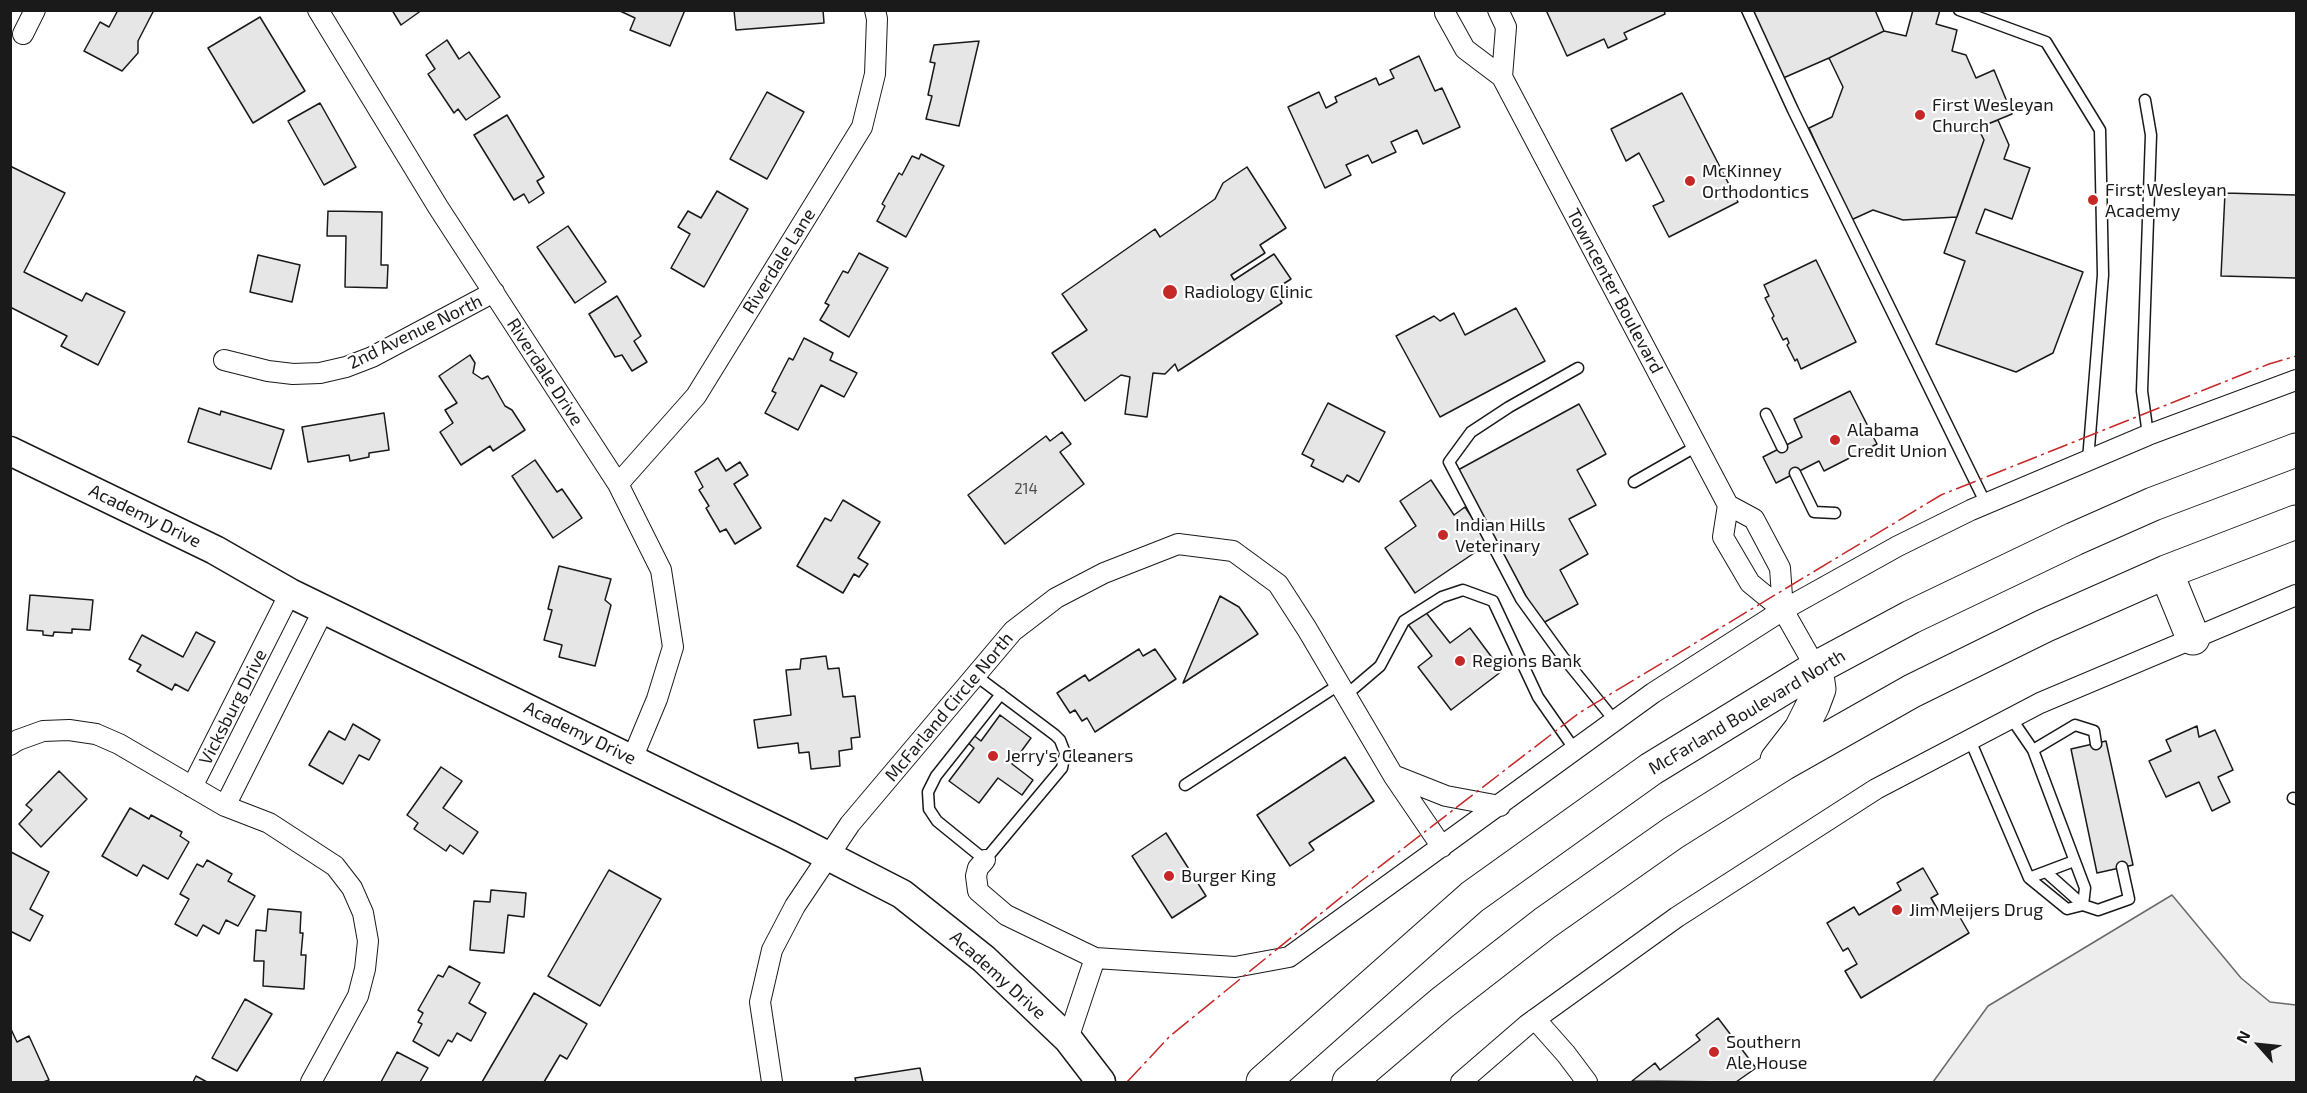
<!DOCTYPE html>
<html>
<head>
<meta charset="utf-8">
<style>
	body { margin:0 }
	#map { position:relative; width:2307px; height:1093px; overflow:hidden; background:#fff; font-family:"Exo 2",sans-serif }
	canvas { display:block }
	.frame { position:absolute; inset:0; border:12px solid #1a1a1a; pointer-events:none }
	.north { position:absolute; left:2229px; top:1015px; width:60px; height:60px; -webkit-text-stroke:4px #fff; paint-order:stroke; rotate:297deg; font-size:16px; font-weight:700; line-height:24px; text-align:center; color:#1a1a1a }
	.north::after { content:''; display:block; margin:auto; width:21px; height:27px; background:#1a1a1a; clip-path:polygon(50% 0,100% 100%,50% 72%,0 100%) }
</style>
</head>
<body>
<div id="map">
<canvas width="2307" height="1093"></canvas>
<div class="frame"></div>
<div class="north">N</div>
</div>
<script>
const ctx = document.querySelector('canvas').getContext('2d');
ctx.lineJoin = 'round';
function fill(path, color) {
  ctx.fillStyle = color;
  ctx.fill(path, 'evenodd');
}
function toPath(rows) {
  const path = new Path2D();
  for (const r of rows) {
    path.moveTo(r[0], r[1]);
    for (let i = 2; i < r.length; i += 2) path.lineTo(r[i], r[i + 1]);
  }
  return path;
}
function strokePath(path, color, width, dash) {
  ctx.strokeStyle = color;
  ctx.lineWidth = width;
  ctx.lineCap = dash ? 'butt' : 'round';
  ctx.setLineDash(dash || []);
  ctx.stroke(path);
}
function label(font, color, halo, rows, align = 'center') {
  ctx.font = font + ' "Exo 2",sans-serif';
  ctx.lineWidth = 4.5;
  ctx.setLineDash([]);
  ctx.textBaseline = 'middle';
  ctx.strokeStyle = halo;
  ctx.fillStyle = color;
  for (const [text, x, y, turn = 0] of rows) {
    ctx.save();
    ctx.translate(x, y);
    ctx.rotate((+turn || 0) * Math.PI / 180);
    ctx.textAlign = isNaN(turn) ? turn : align;
    if (halo) ctx.strokeText(text, 0, 0);
    ctx.fillText(text, 0, 0);
    ctx.restore();
  }
}
const built = toPath([
	[2172,895,2241,978,2270,1002,2296,1005,2296,1082,1933,1082,1988,1006,2172,895]
]);
fill(built, '#ededed');
strokePath(built, '#6a6a6a', 1.5);
const building = toPath([
	[118,10,154,10,138,41,138,53,122,71,84,51,100,22,109,27,118,10],
	[392,10,422,10,401,25,392,10],
	[618,10,685,10,670,46,630,30,635,18,618,10],
	[734,10,823,10,824,23,736,30,734,10],
	[1546,10,1664,10,1665,14,1624,33,1627,39,1608,48,1604,39,1567,56,1546,10],
	[1749,10,1875,10,1884,31,1829,58,1781,79,1749,10],
	[1913,10,1940,10,1936,24,1957,30,1952,51,1966,55,1976,78,1994,70,2012,114,1978,128,1984,140,1957,217,1903,220,1873,210,1851,220,1809,128,1832,117,1843,87,1829,58,1884,31,1906,36,1913,10],
	[260,17,305,91,253,123,208,48,260,17],
	[447,40,459,59,469,52,500,97,466,120,458,109,454,113,428,74,435,69,426,55,447,40],
	[979,41,959,126,926,119,932,96,928,95,935,63,930,62,934,45,979,41],
	[1419,56,1435,91,1442,88,1460,127,1423,144,1417,130,1391,142,1396,152,1372,163,1368,155,1346,165,1351,175,1325,188,1288,107,1319,92,1326,108,1337,102,1335,97,1376,78,1379,85,1394,78,1390,70,1419,56],
	[767,92,804,112,767,179,730,159,767,92],
	[1682,93,1738,202,1669,237,1653,206,1664,201,1639,153,1626,161,1611,129,1682,93],
	[320,103,356,167,324,185,288,121,320,103],
	[507,115,544,177,537,181,544,193,529,203,524,194,514,200,474,135,507,115],
	[1998,120,2009,145,2004,159,2030,168,2012,219,1985,209,1976,233,2083,272,2053,353,2016,372,1936,344,1965,261,1944,253,1984,140,1978,128,1998,120],
	[921,154,944,166,906,237,877,221,885,206,882,204,899,173,902,175,912,156,919,159,921,154],
	[10,166,65,193,24,272,82,301,86,293,125,312,98,365,61,346,67,336,10,307,10,166],
	[1247,167,1286,228,1260,245,1265,253,1231,275,1234,280,1274,254,1291,279,1274,290,1282,303,1178,371,1175,364,1165,374,1153,373,1147,417,1125,414,1130,377,1121,375,1085,401,1052,353,1087,330,1062,294,1155,229,1160,237,1215,199,1223,183,1247,167],
	[717,191,748,209,704,287,671,268,690,234,678,227,688,211,701,218,717,191],
	[2225,193,2296,195,2296,278,2221,276,2225,193],
	[328,211,382,212,381,265,388,265,387,288,345,287,346,236,327,236,328,211],
	[568,226,606,282,575,303,537,247,568,226],
	[859,253,888,268,849,337,820,320,829,305,825,303,843,271,848,273,859,253],
	[258,255,300,265,292,302,250,292,258,255],
	[1816,260,1856,342,1801,369,1797,359,1795,361,1787,345,1789,343,1787,338,1783,340,1772,318,1774,316,1765,298,1769,296,1764,285,1816,260],
	[617,296,641,336,634,341,647,362,632,371,622,355,615,357,589,314,617,296],
	[1516,308,1545,361,1440,417,1396,336,1434,316,1440,321,1454,313,1465,335,1516,308],
	[804,338,833,353,830,360,857,373,844,397,821,385,798,430,765,413,776,393,772,391,789,358,793,360,804,338],
	[470,355,475,363,473,373,482,379,488,376,505,406,512,410,525,430,493,451,490,446,461,465,440,432,453,423,445,410,457,403,439,376,470,355],
	[1850,391,1877,444,1824,471,1819,461,1776,483,1763,457,1802,437,1794,419,1850,391],
	[1328,403,1385,432,1359,482,1347,475,1343,482,1311,466,1314,460,1302,454,1328,403],
	[1579,404,1606,454,1577,470,1596,505,1569,519,1588,554,1560,570,1578,604,1541,624,1458,470,1579,404],
	[199,408,220,415,221,411,284,430,271,469,188,442,199,408],
	[384,413,389,450,369,453,369,457,350,461,349,455,308,462,302,427,384,413],
	[1062,432,1071,444,1060,452,1084,484,1005,544,968,495,1046,436,1050,441,1062,432],
	[718,458,726,471,740,462,748,475,734,484,761,528,735,544,726,529,720,532,706,508,709,506,699,490,703,487,695,472,718,458],
	[535,460,557,492,562,489,582,518,553,538,512,476,535,460],
	[1431,480,1454,515,1465,507,1489,543,1415,593,1385,548,1416,526,1400,501,1431,480],
	[843,500,880,522,858,558,868,564,859,577,854,574,843,593,797,566,825,518,831,521,843,500],
	[559,566,611,579,605,600,611,605,595,666,559,657,562,645,544,640,552,610,548,609,559,566],
	[30,595,93,600,90,630,72,629,72,633,54,632,53,636,43,635,43,631,27,630,30,595],
	[1220,596,1239,607,1258,634,1183,683,1220,596],
	[1424,610,1450,643,1470,628,1502,671,1451,710,1418,667,1432,656,1407,623,1424,610],
	[196,632,215,642,188,691,175,684,172,690,137,671,141,665,129,659,142,635,183,657,196,632],
	[1139,649,1143,656,1155,649,1176,679,1095,732,1087,718,1082,721,1075,710,1070,713,1057,693,1085,675,1089,681,1139,649],
	[826,656,828,669,839,668,843,697,855,696,860,737,851,738,852,749,839,751,840,766,811,769,809,752,799,753,798,743,758,748,754,720,791,715,786,670,800,669,801,659,826,656],
	[1000,715,1031,738,1012,764,1033,780,1022,795,998,778,979,803,949,781,974,748,967,742,972,734,981,741,1000,715],
	[353,724,380,740,369,760,359,755,343,784,309,765,329,731,345,740,353,724],
	[2197,726,2199,737,2215,730,2233,770,2218,777,2230,802,2212,811,2199,782,2166,797,2149,761,2171,751,2166,740,2197,726],
	[2106,741,2133,865,2097,873,2071,749,2106,741],
	[1345,757,1374,801,1309,843,1314,850,1290,866,1257,815,1345,757],
	[441,767,462,781,443,808,478,832,463,854,450,845,446,851,414,829,418,823,407,815,441,767],
	[59,771,87,799,41,847,19,824,32,810,26,805,59,771],
	[130,808,149,819,151,815,182,832,180,836,189,842,168,879,143,865,137,876,102,856,130,808],
	[1166,833,1206,896,1172,918,1132,856,1166,833],
	[11,852,49,872,30,909,43,916,30,941,10,931,11,852],
	[207,860,232,874,228,881,255,896,238,926,226,920,219,934,203,925,197,936,175,924,189,899,180,894,197,864,203,867,207,860],
	[1923,868,1938,894,1931,898,1941,915,1954,907,1969,933,1861,998,1845,971,1857,964,1848,948,1843,951,1827,923,1854,907,1859,915,1901,890,1897,883,1923,868],
	[609,870,661,899,600,1006,548,976,609,870],
	[491,890,526,893,524,917,508,915,504,953,470,950,474,901,490,902,491,890],
	[268,909,301,912,300,933,303,933,301,955,306,955,304,989,263,986,264,961,254,961,256,930,266,931,268,909],
	[449,966,480,983,469,1003,486,1013,471,1041,457,1033,452,1042,448,1040,439,1056,413,1041,422,1024,418,1022,423,1013,418,1010,438,975,443,977,449,966],
	[534,993,587,1024,567,1059,560,1055,544,1082,482,1082,534,993],
	[245,999,272,1014,237,1071,212,1058,245,999],
	[1718,1018,1756,1068,1736,1082,1632,1081,1655,1063,1660,1070,1700,1040,1696,1035,1718,1018],
	[10,1027,17,1042,29,1036,49,1080,43,1082,10,1082,10,1027],
	[397,1052,428,1068,420,1082,381,1082,397,1052],
	[920,1068,923,1082,851,1082,856,1082,855,1078,920,1068],
	[196,1076,207,1082,193,1082,196,1076]
]);
fill(building, '#e6e6e6');
strokePath(building, '#1a1a1a', 1.5);
const lane = toPath([
	[1747,10,1793,110,1986,504],
	[1959,10,2046,42,2100,130,2103,275,2088,460],
	[2145,100,2151,135,2142,391,2148,435],
	[1578,368,1509,407,1471,432,1449,462,1521,599,1563,657,1615,721],
	[1766,414,1782,447],
	[1795,473,1814,512,1835,513],
	[1634,482,1697,446],
	[975,675,1055,735,1060,740,1065,753,1062,768,985,860,937,821,929,809,928,792,936,776,1001,694],
	[1346,695,1380,666,1404,621,1442,597,1463,590,1493,601,1538,697,1575,750],
	[2011,718,2033,750,2085,888,2083,905],
	[1970,740,2029,878,2067,909,2083,905],
	[2033,750,2075,725,2094,731,2096,744],
	[1185,785,1340,684],
	[2293,798,2296,799],
	[2046,872,2083,905,2098,910,2129,899,2122,867],
	[2029,878,2074,861]
]);
const street = toPath([
	[318,10,438,207,618,484,661,570,673,647,657,699,632,759],
	[1446,10,1445,13,1465,49,1502,77,1506,27,1498,10],
	[23,34,35,10],
	[1502,77,1728,505,1754,519,1780,568,1783,610],
	[224,360,268,371,293,374,320,373,346,367,372,357,494,292],
	[618,484,696,396,862,127,875,74,877,19,875,10],
	[1728,505,1723,537,1750,583,1783,610,1816,668],
	[10,745,18,740,43,731,69,730,96,734,119,744,225,806,269,823,335,866,352,888,363,913,368,941,365,969,358,996,311,1082],
	[1393,775,1446,796,1500,806],
	[192,787,290,593],
	[225,806,324,609],
	[985,860,978,868,976,876,978,891,1006,915,1095,958,1235,967,1289,957,1653,693,1783,610,1898,546,1971,510,2148,435,2296,380],
	[1535,1019,1566,1054,1587,1082],
	[1068,1039,1095,958],
	[772,1082,760,1002,772,950,795,906,850,824,1013,631,1056,598,1104,573,1178,544,1233,551,1278,584,1307,629,1393,775,1442,847],
	[1461,1082,1527,1025,1677,917,1876,789,2040,703,2296,595]
]);
const secondary = toPath([
	[10,451,215,550,290,593,789,836,902,894,984,959,1068,1039,1101,1082]
]);
const highway = toPath([
	[2166,572,2193,638],
	[1777,760,1801,729,1813,705,1819,689,1816,668],
	[1263,1082,1472,897,1651,769,1816,668,1911,617,2074,539,2153,504,2296,450],
	[1349,1082,1442,1003,1545,923,1673,833,1783,764,1912,691,2044,626,2166,572,2296,522]
]);
strokePath(lane, '#1a1a1a', 13);
strokePath(street, '#1a1a1a', 22);
strokePath(secondary, '#1a1a1a', 31);
strokePath(highway, '#1a1a1a', 35);
strokePath(lane, '#fff', 10);
strokePath(street, '#fff', 20);
strokePath(secondary, '#fff', 28);
strokePath(highway, '#fff', 33);
strokePath(toPath([
	[1127,1082,1170,1036,1361,881,1579,713,1941,495,2269,364,2296,356]
]), '#c62828', 1.5, [21, 4.5, 3, 4.5]);
for (const [x, y, r, color] of [
	[1920,115,6,"#c62828"],
	[1690,181,6,"#c62828"],
	[2093,200,6,"#c62828"],
	[1170,292,8,"#c62828"],
	[1835,440,6,"#c62828"],
	[1443,535,6,"#c62828"],
	[1460,661,6,"#c62828"],
	[993,756,6,"#c62828"],
	[1169,876,6,"#c62828"],
	[1897,910,6,"#c62828"],
	[1714,1052,6,"#c62828"]
]) {
  const dot = new Path2D();
  dot.arc(x, y, r, 0, 2 * Math.PI);
  ctx.fillStyle = color;
  ctx.fill(dot);
  strokePath(dot, '#fff', 2);
}
label('15px', '#4d4d4d', null, [
	["214",1026,489]
]);
label('18px', '#1a1a1a', '#fff', [
	["First Wesleyan",1932,105],
	["Church",1932,126],
	["McKinney",1702,171],
	["Orthodontics",1702,192],
	["First Wesleyan",2105,190],
	["Academy",2105,211],
	["Radiology Clinic",1184,292],
	["Alabama",1847,430],
	["Credit Union",1847,451],
	["Indian Hills",1455,525],
	["Veterinary",1455,546],
	["Regions Bank",1472,661],
	["Jerry's Cleaners",1005,756],
	["Burger King",1181,876],
	["Jim Meijers Drug",1909,910],
	["Southern",1726,1042],
	["Ale House",1726,1063]
], 'left');
label('18px', '#1a1a1a', '#fff', [
	["Riverdale Lane",779,261,-58],
	["Towncenter Boulevard",1615,291,62],
	["2nd Avenue North",415,332,-26],
	["Riverdale Drive",545,372,57],
	["Academy Drive",145,516,26],
	["Vicksburg Drive",233,707,-63],
	["McFarland Circle North",949,707,-50],
	["McFarland Boulevard North",1747,712,-31],
	["Academy Drive",580,733,26],
	["Academy Drive",998,975,42]
]);
</script>
</body>
</html>
